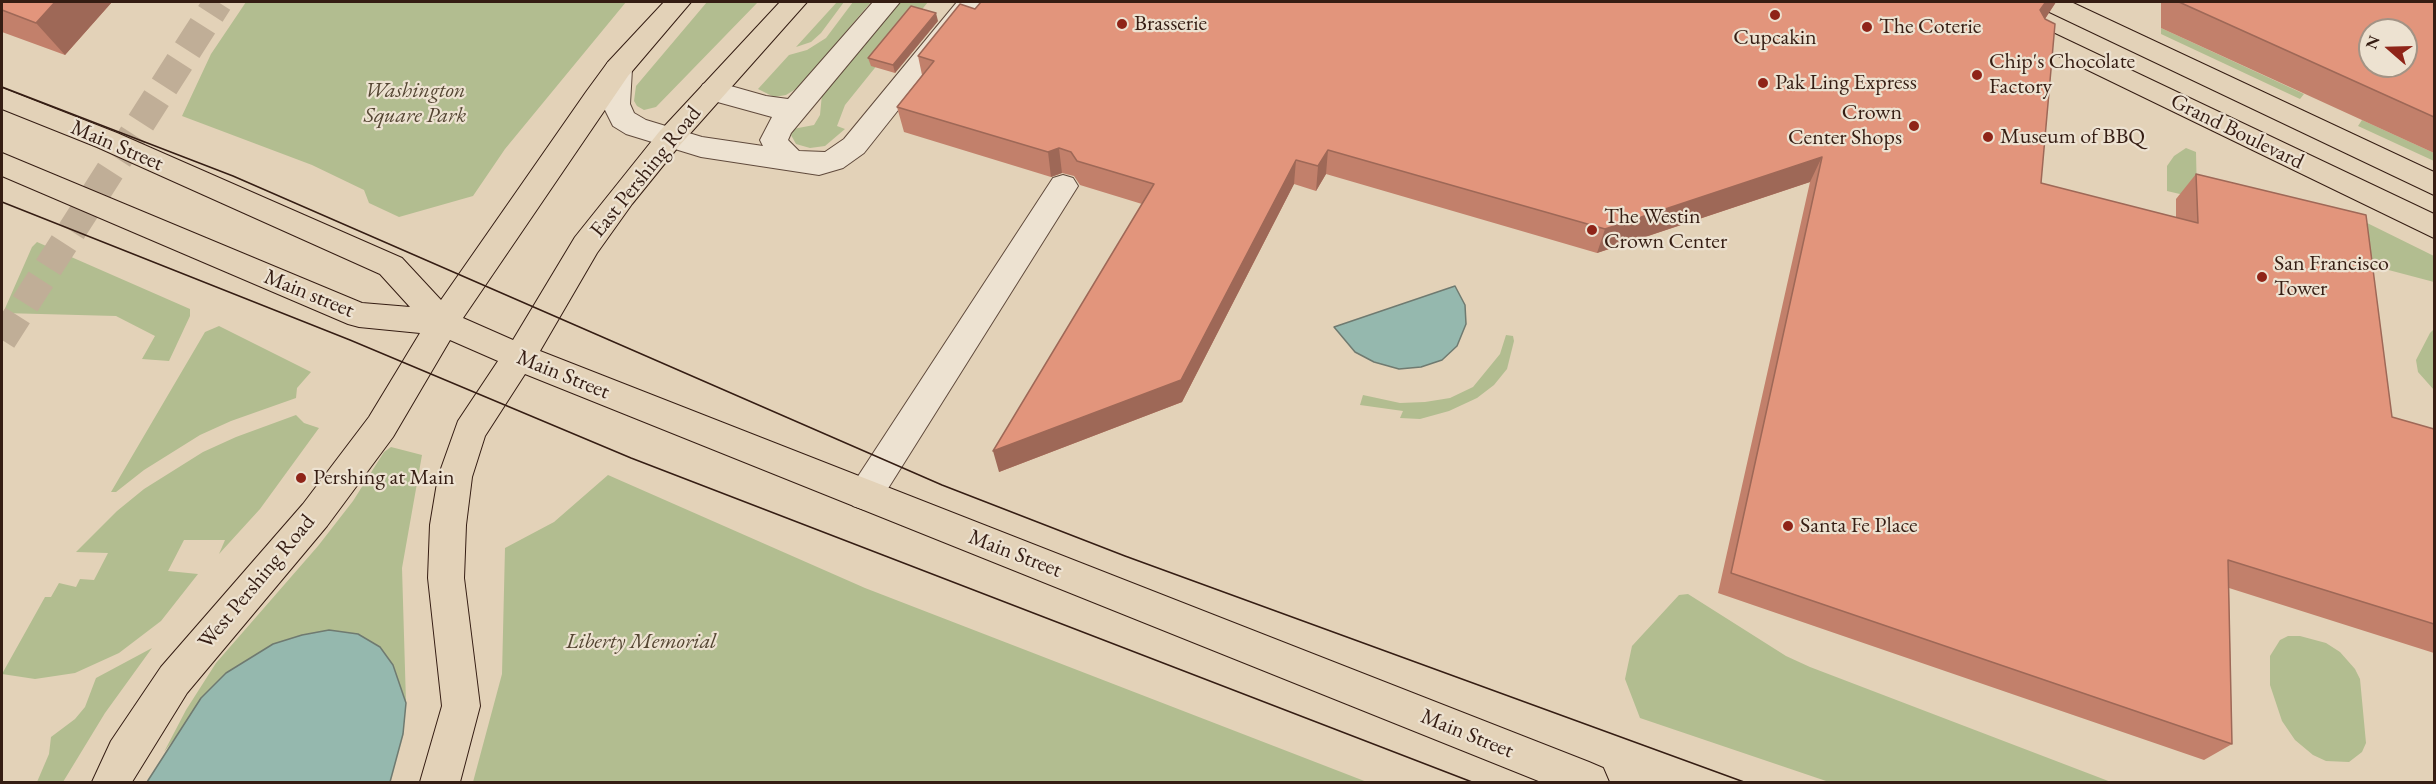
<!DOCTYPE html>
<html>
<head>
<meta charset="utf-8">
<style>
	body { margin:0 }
	#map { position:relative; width:2436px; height:784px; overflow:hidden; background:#e3d2b8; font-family:"EB Garamond",serif }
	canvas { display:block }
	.frame { position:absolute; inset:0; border:3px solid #351d13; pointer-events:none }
	.north { position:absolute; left:2358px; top:18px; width:60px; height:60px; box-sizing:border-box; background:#ede2d1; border:2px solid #a39385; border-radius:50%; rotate:290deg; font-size:16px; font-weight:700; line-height:24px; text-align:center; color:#351d13 }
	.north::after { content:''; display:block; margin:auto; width:21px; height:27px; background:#8f2418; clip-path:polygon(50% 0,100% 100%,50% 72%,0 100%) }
</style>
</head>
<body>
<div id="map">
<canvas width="2436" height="784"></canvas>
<div class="frame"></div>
<div class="north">N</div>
</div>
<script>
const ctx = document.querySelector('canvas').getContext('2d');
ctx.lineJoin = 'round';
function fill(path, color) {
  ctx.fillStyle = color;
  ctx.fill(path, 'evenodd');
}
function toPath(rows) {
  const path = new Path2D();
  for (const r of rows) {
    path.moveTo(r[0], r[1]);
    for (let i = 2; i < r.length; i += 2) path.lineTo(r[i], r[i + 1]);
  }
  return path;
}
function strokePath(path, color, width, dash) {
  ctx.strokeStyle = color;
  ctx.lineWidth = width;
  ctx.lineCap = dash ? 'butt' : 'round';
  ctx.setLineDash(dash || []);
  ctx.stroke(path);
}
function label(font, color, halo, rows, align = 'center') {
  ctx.font = font + ' "EB Garamond",serif';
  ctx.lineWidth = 4.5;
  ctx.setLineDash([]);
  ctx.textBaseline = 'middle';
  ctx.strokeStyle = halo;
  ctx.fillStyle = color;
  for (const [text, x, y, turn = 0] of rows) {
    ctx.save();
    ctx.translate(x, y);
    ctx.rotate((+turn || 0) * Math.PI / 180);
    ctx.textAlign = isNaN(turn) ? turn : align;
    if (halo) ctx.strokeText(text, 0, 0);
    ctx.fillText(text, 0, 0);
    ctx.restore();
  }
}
fill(toPath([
	[246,2,626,2,505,149,473,196,399,217,369,203,364,190,312,165,182,116,211,54],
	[707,2,758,2,656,107,644,110,637,106,634,101,636,86],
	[837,2,844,2,821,33,811,42,796,47],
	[853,2,871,2,799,87,786,95,774,97,758,89,789,55,807,50,826,38],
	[899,2,928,2,845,105,837,126,845,129,825,146,810,148,796,144,791,135,793,129,814,125,820,115,822,94],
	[2161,28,2304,94,2300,99,2161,34],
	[2362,120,2434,153,2434,161,2358,126],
	[2186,148,2196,152,2197,198,2167,191,2167,166,2174,156],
	[2357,218,2434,256,2434,282,2362,263],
	[37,242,190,309,190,316,169,361,142,359,155,336,116,316,3,313,32,247],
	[219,326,311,372,297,388,296,398,231,421,200,435,144,470,116,492,111,492,205,332],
	[2434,329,2434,390,2418,372,2416,360,2430,333],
	[1506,335,1513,336,1514,341,1507,369,1494,385,1477,398,1449,411,1420,419,1400,418,1403,411,1360,405,1363,395,1400,403,1425,402,1450,398,1473,387,1500,354],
	[296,415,304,423,319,428,260,509,219,554,225,540,184,540,168,571,198,574,161,621,119,653,75,673,35,679,2,674,45,597,51,597,59,583,76,587,80,579,94,580,108,553,76,552,117,511,144,489,203,452,236,437],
	[391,447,422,455,402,568,406,703,393,665,380,647,357,634,329,630,273,644,226,673,164,752,186,710,216,663,318,546,353,501,384,452],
	[608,475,865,588,1367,782,473,782,502,674,505,548,554,522],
	[1688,594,1786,656,1810,667,2111,782,1829,782,1640,718,1625,679,1632,646,1679,595],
	[2288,636,2300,636,2326,643,2340,652,2355,669,2360,679,2366,743,2362,752,2349,762,2326,761,2313,755,2295,740,2282,721,2270,685,2270,656,2280,640],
	[152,648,105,713,63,782,37,782,49,754,51,737,75,719,85,707,96,678]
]), '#b2bd90');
const water = toPath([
	[1455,286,1465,305,1466,324,1457,346,1442,360,1421,367,1399,369,1374,362,1355,352,1334,327,1455,286],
	[329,630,358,634,380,647,393,665,406,703,403,734,390,782,147,782,201,698,226,673,273,644,302,635,329,630]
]);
fill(water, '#95b8ae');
strokePath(water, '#6f7a70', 1.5);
strokePath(toPath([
	[2,340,218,2]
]), '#c0ae97', 29, [29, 14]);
const minor = toPath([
	[873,2,900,2,791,133,788,140,799,151,825,152,844,139,957,2,984,2,864,153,843,168,819,175,701,157,626,134,613,126,602,104,604,69,608,62,618,60,628,62,632,69,630,104,634,113,646,120,702,137,763,146,760,140,772,117,703,98,699,91,703,84,713,81,766,96,788,99,873,2],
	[1063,175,1073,178,1078,186,877,506,865,510,853,506,848,495,853,484,1053,178,1063,175]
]);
const major = toPath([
	[664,2,691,2,628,76,463,318,513,340,575,237,659,132,780,2,807,2,679,146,632,204,597,253,540,351,1589,762,1603,768,1609,782,1541,782,525,374,485,436,472,477,466,525,464,578,480,706,460,782,420,782,442,706,428,578,430,525,438,477,458,421,498,361,450,340,393,437,327,526,187,693,132,782,92,782,111,741,161,667,303,504,369,417,420,333,359,327,348,324,2,176,2,153,362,303,410,307,380,274,97,147,2,109,2,88,117,133,402,258,441,300,586,92,608,62,664,2],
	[2037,2,2071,2,2434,172,2434,195,2041,8,2037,2],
	[2040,27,2434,214,2434,238,2030,42,2027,36,2030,30,2040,27]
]);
strokePath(minor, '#604a3c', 2);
strokePath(major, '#351d13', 2);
fill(minor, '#ede2d1');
fill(major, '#e3d2b8');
strokePath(toPath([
	[2,87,233,176,942,485,1125,556,1744,782],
	[2,202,350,340,631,458,1472,782]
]), '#351d13', 1.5);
fill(toPath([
	[2,2,112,2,65,55,2,32],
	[2056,2,2045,19,2041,183,2176,218,2176,199,2196,174,2392,417,2434,429,2434,653,2229,588,2232,744,2204,760,1718,593,1810,182,1597,253,1326,174,1316,191,1294,184,1182,402,999,472,1142,204,1080,185,1074,176,1062,173,1051,177,904,132,897,107,922,75,918,56,975,9],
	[2161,2,2434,2,2434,153,2161,28],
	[938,21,895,73,871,66,868,58]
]), '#c2806b');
fill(toPath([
	[55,2,112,2,65,55,36,23],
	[2051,2,2056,2,2041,25,2029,28,2045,3],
	[936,13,938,21,895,73,893,65],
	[1059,148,1062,173,1051,177,1048,152],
	[1328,150,1326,174,1316,191,1318,166],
	[1822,157,1810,182,1597,253,1605,229],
	[1296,160,1294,184,1182,402,999,472,993,451]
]), '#9e6857');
const building = toPath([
	[2,2,55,2,36,23,2,10,2,2],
	[981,2,2051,2,2045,3,2040,10,2045,19,2055,24,2041,183,2198,223,2196,174,2366,215,2392,417,2434,429,2434,624,2228,560,2232,744,1731,573,1822,157,1605,229,1328,150,1318,166,1296,160,1181,380,993,451,1154,184,1077,161,1071,152,1059,148,1048,152,897,107,934,61,918,56,960,4,975,9,981,2],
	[2179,2,2434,2,2434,117,2179,2],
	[2370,30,2406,30,2406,66,2370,66,2370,30],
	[911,6,936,13,893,65,868,58,911,6]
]);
fill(building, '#e2957c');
strokePath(building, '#9e6857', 1.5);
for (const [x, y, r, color] of [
	[1775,15,6,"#8f2418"],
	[1122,24,6,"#8f2418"],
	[1867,27,6,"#8f2418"],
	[1977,75,6,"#8f2418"],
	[1763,83,6,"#8f2418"],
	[1914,126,6,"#8f2418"],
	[1988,137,6,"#8f2418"],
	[1592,230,6,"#8f2418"],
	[2262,277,6,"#8f2418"],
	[301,478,6,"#8f2418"],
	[1788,526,6,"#8f2418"]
]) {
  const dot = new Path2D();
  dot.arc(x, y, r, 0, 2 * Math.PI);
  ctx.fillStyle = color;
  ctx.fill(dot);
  strokePath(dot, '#ede2d1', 2);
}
label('22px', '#351d13', '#ede2d1', [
	["Brasserie",1134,24],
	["The Coterie",1879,27],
	["Cupcakin",1775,38,"center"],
	["Chip's Chocolate",1989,62],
	["Factory",1989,87],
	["Pak Ling Express",1775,83],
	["Crown",1902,113,"right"],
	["Center Shops",1902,138,"right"],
	["Museum of BBQ",2000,137],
	["The Westin",1604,217],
	["Crown Center",1604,242],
	["San Francisco",2274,264],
	["Tower",2274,289],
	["Pershing at Main",313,478],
	["Santa Fe Place",1800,526]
], 'left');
label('italic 22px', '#544532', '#ede2d1', [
	["Washington",415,91],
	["Square Park",415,116],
	["Liberty Memorial",641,642]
]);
label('22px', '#351d13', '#ede2d1', [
	["Grand Boulevard",2237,132,26],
	["Main Street",117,146,23],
	["East Pershing Road",646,172,-51],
	["Main street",309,294,22],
	["Main Street",563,375,22],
	["Main Street",1015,554,21],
	["West Pershing Road",257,582,-50],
	["Main Street",1467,734,22]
]);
</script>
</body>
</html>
